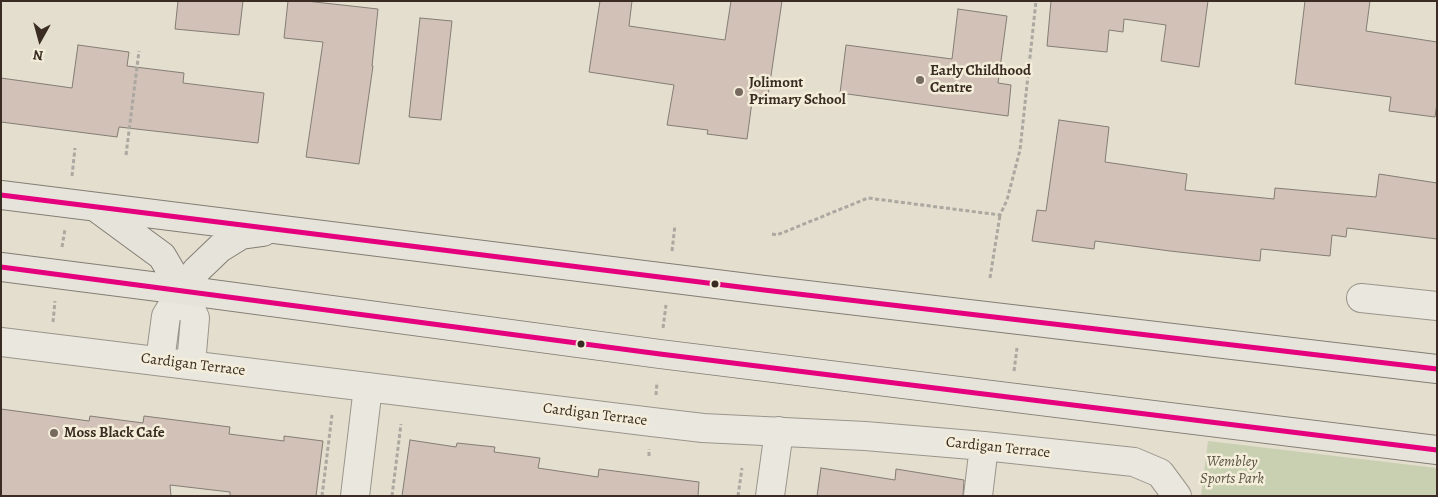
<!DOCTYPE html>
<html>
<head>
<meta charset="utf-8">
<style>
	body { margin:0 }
	#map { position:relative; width:1438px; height:497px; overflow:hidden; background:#e4dece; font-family:Alegreya,serif }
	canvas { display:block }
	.frame { position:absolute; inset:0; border:2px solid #3b2c23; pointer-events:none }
	.north { position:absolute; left:15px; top:15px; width:50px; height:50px; -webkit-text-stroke:4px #f3edda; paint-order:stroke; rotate:187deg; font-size:14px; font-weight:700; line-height:20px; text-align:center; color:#3b2c23 }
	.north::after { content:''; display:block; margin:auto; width:18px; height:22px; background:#3b2c23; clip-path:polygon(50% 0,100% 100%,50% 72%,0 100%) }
</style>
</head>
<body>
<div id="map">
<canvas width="1438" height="497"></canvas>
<div class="frame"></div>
<div class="north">N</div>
</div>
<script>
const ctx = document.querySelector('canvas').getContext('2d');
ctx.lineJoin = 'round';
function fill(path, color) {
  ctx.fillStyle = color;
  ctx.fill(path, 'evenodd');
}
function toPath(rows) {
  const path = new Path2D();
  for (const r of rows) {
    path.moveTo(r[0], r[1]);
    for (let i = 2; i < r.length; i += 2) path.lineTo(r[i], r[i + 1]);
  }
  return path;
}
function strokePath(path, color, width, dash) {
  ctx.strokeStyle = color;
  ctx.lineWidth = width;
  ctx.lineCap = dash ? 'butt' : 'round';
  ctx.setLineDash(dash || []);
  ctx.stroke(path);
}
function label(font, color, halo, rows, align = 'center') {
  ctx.font = font + ' Alegreya,serif';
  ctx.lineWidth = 5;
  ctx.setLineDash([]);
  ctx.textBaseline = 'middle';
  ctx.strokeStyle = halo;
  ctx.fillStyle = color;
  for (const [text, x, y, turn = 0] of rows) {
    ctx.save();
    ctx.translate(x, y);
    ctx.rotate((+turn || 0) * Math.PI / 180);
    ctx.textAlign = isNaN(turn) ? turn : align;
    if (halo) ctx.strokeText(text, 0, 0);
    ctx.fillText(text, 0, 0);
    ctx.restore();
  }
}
fill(toPath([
	[1208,441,1437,468,1437,496,1201,496]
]), '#c8d0b1');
const building = toPath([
	[178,1,243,1,239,35,175,29,178,1],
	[288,1,306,1,378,9,372,66,373,66,359,164,306,157,323,42,284,38,288,1],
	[600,1,632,1,629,26,725,40,731,1,782,1,768,96,753,94,747,139,707,134,708,130,667,125,674,85,589,72,600,1],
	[1051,1,1208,1,1199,67,1161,61,1166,25,1124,19,1123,32,1109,30,1107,52,1047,46,1051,1],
	[1305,1,1370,1,1366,31,1437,42,1437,103,1435,117,1389,111,1391,97,1295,84,1305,1],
	[958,9,1007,16,998,83,1011,85,1008,116,840,93,846,45,952,59,958,9],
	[420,18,452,21,441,120,409,117,420,18],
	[78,45,129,52,127,66,184,73,183,83,264,93,258,143,119,127,117,137,1,122,1,78,72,88,78,45],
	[1059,120,1109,127,1105,162,1187,174,1185,190,1274,199,1275,188,1376,197,1379,174,1437,183,1437,239,1347,228,1346,237,1332,235,1330,256,1261,249,1260,261,1170,251,1095,241,1094,249,1032,241,1037,210,1046,211,1059,120],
	[1,409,89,421,90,416,143,423,144,416,230,427,229,434,284,441,284,436,323,441,316,496,230,496,230,492,170,485,171,496,1,496,1,409],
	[410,440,456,447,457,443,495,447,494,452,540,458,538,468,598,477,599,469,699,482,698,496,402,496,410,440],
	[821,468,895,480,896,469,964,480,963,496,817,496,821,468]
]);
fill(building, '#d1c1b7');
strokePath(building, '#837d74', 1);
const minor = toPath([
	[182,290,195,318,191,364],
	[1361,298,1437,306],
	[1,342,652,422,703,428,865,436,984,446,1134,462,1160,473,1177,496],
	[160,361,166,316,182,290],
	[355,496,368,387],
	[770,496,779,431],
	[978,496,984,446]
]);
const major = toPath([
	[1,195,764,290,1437,369],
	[98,209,162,256,182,290],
	[1,267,182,290,660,354,1437,450],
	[182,290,197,270,220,248,241,235,263,232]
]);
strokePath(minor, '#9a958b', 30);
strokePath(major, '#837d74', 30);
strokePath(toPath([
	[126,155,139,51],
	[72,176,75,148],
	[772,234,777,235,868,198,1000,215,1007,200,1020,150,1036,1],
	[62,247,65,229],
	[672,251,675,225],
	[990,278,1000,215],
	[53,322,55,301],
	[663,328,666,305],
	[1014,371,1017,348],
	[656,395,657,382],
	[649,456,649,449],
	[322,496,332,415],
	[392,496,401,424],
	[738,496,742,468]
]), '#aba8a1', 3, [4, 2.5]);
strokePath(minor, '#eae7df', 28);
strokePath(major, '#e6e3da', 28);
strokePath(toPath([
	[1,195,764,290,1437,369],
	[1,267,660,354,1437,450]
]), '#e5007d', 5);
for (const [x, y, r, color] of [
	[920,80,5,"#766a5f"],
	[739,92,5,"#766a5f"],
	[715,284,4.5,"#3b2c23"],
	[581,344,4.5,"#3b2c23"],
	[54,433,5,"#766a5f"]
]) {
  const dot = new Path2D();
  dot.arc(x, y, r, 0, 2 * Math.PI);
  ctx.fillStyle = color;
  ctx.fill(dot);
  strokePath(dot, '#f3edda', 2);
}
label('bold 15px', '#3b2c23', '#f3edda', [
	["Early Childhood",930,71],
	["Centre",930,88],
	["Jolimont",749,83],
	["Primary School",749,100],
	["Moss Black Cafe",64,433]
], 'left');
label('15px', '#3b2c23', '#f3edda', [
	["Cardigan Terrace",193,365,7],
	["Cardigan Terrace",595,415,7],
	["Cardigan Terrace",998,448,6]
]);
label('italic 15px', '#585241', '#f3edda', [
	["Wembley",1232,462],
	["Sports Park",1232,479]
]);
</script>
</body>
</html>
